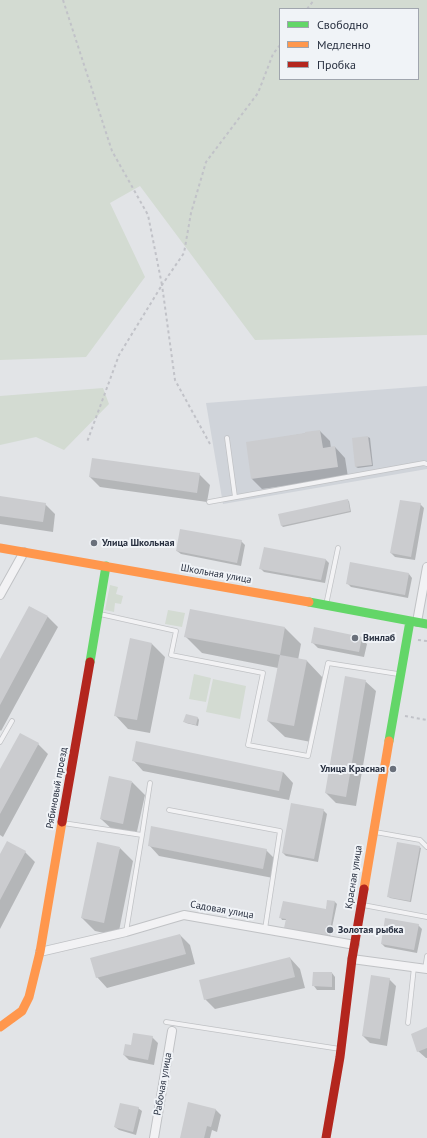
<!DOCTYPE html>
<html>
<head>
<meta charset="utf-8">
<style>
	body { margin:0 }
	#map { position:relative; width:427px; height:1138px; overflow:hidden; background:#e2e4e7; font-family:"PT Sans",sans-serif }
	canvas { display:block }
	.legend { position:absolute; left:279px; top:8px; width:140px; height:72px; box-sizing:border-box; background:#f0f3f7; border:1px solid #a0a5ae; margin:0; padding:5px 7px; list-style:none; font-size:12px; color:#293141 }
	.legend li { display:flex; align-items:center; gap:8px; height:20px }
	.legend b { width:20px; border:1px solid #a0a5ae }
</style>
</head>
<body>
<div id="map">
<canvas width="427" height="1138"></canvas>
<ul class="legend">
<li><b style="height:5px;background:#63d668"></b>Свободно</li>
<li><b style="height:5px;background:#ff974d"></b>Медленно</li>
<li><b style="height:5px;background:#b3261e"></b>Пробка</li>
</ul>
</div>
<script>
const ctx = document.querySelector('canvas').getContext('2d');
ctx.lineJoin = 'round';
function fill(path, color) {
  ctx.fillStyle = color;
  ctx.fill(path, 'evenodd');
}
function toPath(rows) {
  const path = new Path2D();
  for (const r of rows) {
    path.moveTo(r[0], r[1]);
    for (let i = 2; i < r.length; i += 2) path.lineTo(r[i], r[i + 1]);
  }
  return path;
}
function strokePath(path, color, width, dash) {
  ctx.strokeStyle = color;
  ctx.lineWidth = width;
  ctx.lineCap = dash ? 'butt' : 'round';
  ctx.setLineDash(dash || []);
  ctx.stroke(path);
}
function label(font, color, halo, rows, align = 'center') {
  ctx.font = font + ' "PT Sans",sans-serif';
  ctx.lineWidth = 4;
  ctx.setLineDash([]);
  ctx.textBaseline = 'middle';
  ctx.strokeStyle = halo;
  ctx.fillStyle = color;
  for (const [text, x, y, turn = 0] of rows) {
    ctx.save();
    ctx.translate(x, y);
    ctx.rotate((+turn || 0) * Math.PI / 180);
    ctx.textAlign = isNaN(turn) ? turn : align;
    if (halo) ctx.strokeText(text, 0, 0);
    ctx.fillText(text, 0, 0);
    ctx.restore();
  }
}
fill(toPath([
	[427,386,427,469,223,504,206,403]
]), '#d0d4da');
fill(toPath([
	[0,0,427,0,427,335,255,340,140,186,110,203,145,277,86,357,0,360],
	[280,9,418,9,418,79,280,79],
	[103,388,109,404,64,450,36,437,0,445,0,396],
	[110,585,118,587,116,594,123,596,121,604,115,603,114,612,105,610],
	[168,610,185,613,182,627,165,624],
	[194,674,211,678,206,702,189,699],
	[213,679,246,686,240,719,206,712]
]), '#d3dbd2');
fill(toPath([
	[320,431,330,441,331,448,335,447,345,458,348,477,262,489,252,479,247,443],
	[368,437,370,438,373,466,358,468,356,467],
	[199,474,210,485,207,502,100,487,90,477],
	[0,497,45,504,55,514,53,532,0,524],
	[347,500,349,501,351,512,283,527,282,526,279,515],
	[420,504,424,508,415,560,395,557,391,553],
	[241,541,245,545,241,566,181,554,177,551],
	[325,559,329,563,325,583,264,572,260,568],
	[409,574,412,578,408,598,351,587,347,583],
	[30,607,48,617,58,627,1,731,0,730,0,661],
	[285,628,301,644,298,660,307,661,323,678,311,742,285,737,268,721,278,668,202,653,186,637],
	[361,638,367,644,364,657,318,648,312,642],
	[131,639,152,644,165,657,150,733,128,729,115,715],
	[365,681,376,691,356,806,336,803,326,793],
	[198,718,199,720,198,726,186,723,184,721],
	[38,744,48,754,3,837,0,835,0,771],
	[133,760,283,772,293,783,289,800,143,771],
	[132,782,145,795,136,836,115,832,101,819],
	[323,810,327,814,318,862,286,856,283,853],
	[149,845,266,850,277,861,273,878,159,856],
	[419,847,421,848,411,902,390,898,388,896],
	[120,848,133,861,118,936,95,931,82,918],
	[25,852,35,862,0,929,0,857],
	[328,901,335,902,337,904,330,937,287,929,285,928,287,920,282,920,281,918,326,910],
	[418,925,422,929,417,953,385,947,382,944],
	[180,935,190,945,195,964,107,988,97,977],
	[290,958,300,969,305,988,215,1009,205,999],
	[314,973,332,973,335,977,335,990,317,990,314,986],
	[389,979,396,986,387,1046,370,1043,363,1036],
	[427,1028,427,1058,426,1058,418,1051],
	[152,1037,158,1043,154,1065,129,1060,124,1055,131,1046],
	[138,1108,142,1111,136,1135,119,1130,115,1127],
	[215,1109,221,1115,217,1132,212,1130,210,1138,181,1138]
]), '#0003');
fill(toPath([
	[320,430,323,448,335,446,338,467,251,479,246,442,305,433,305,432],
	[368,436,372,465,355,467,352,438],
	[92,458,200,473,197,493,89,477],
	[0,496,46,503,43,522,0,516],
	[348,499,350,511,281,526,278,514],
	[400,500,421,503,411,557,390,553],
	[180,529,242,540,237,563,176,551],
	[264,547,326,559,321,580,259,569],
	[350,562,409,573,405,595,346,584],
	[29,606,48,616,0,705,0,659],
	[190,609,285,627,280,655,184,637],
	[314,627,362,637,359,652,311,643],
	[130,638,152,643,137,720,114,716],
	[280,655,307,660,294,726,267,721],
	[345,676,366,680,346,797,325,793],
	[186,714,198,717,196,725,183,722],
	[20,733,39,743,0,814,0,769],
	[136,741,283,772,279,791,132,761],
	[109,776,132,781,123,824,100,819],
	[291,803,324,809,314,859,282,853],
	[151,826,267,849,263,869,148,846],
	[7,841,26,851,0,900,0,854],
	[97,842,120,847,104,923,81,918],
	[397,842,420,846,410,901,387,897],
	[327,900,335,901,329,936,284,928,286,919,279,918,283,901,326,909],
	[385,918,419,924,414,950,381,944],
	[180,934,186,954,96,978,90,958],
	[290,957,295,977,204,1000,199,980],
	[313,972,332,972,332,987,312,986],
	[371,975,390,978,380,1039,362,1036],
	[427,1027,427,1048,417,1052,411,1034],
	[133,1033,153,1036,148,1060,123,1055,125,1044,131,1045],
	[188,1102,216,1109,211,1127,207,1126,204,1138,180,1138],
	[120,1103,139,1107,133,1132,114,1127]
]), '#cbcccf');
const lane = toPath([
	[227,438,235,497],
	[209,502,424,463,427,464],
	[326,605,338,548],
	[100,614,176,631,171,655,263,673,248,745,308,756,328,663,398,674],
	[0,742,12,721],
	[169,810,280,831,265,929],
	[63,823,142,835,126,932],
	[375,832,420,840,427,847],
	[142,835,150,783],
	[363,905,427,917],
	[425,969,427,956],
	[166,1022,340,1049],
	[408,1023,414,967]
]);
const street = toPath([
	[0,595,24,552],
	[417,622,427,567],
	[40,952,126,932,184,915,355,945],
	[352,959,427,969],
	[154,1138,172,1031]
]);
strokePath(lane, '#c0c2c5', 5.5);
strokePath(street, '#c0c2c5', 10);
strokePath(toPath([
	[63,0,112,151,148,215,162,285,119,355,87,442],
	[307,9,314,0],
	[210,444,175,380,162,285,184,253,191,213,206,162,258,93,273,54,280,45],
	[418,640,427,641],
	[405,716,427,720]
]), '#c1c2c8', 2, [3, 3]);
strokePath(lane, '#f2f2f4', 4);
strokePath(street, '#f2f2f4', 8);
strokePath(toPath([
	[309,602,427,624],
	[90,662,106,566],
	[389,741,410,621]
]), '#63d668', 9);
strokePath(toPath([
	[0,548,309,602],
	[364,889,389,741],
	[0,1027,22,1011,29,997,40,952,62,822]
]), '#ff974d', 9);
strokePath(toPath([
	[62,822,90,662],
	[326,1138,340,1057,352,959,364,889]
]), '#b3261e', 9);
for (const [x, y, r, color] of [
	[94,543,4,"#6a707b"],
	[355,638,4,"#6a707b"],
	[393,769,4,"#6a707b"],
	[330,930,4,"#6a707b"]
]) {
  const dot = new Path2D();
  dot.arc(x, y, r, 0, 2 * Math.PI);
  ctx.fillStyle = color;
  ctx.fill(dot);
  strokePath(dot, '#f0f3f7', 1.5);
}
label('bold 10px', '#293141', '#f0f3f7', [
	["Улица Школьная",102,543],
	["Винлаб",363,638],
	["Улица Красная",385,769,"right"],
	["Золотая рыбка",338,930]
], 'left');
label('10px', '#293141', '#f0f3f7', [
	["Школьная улица",216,574,10],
	["Рябиновый проезд",57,788,-80],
	["Красная улица",354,877,-81],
	["Садовая улица",222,910,10],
	["Рабочая улица",163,1084,-80]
]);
</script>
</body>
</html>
